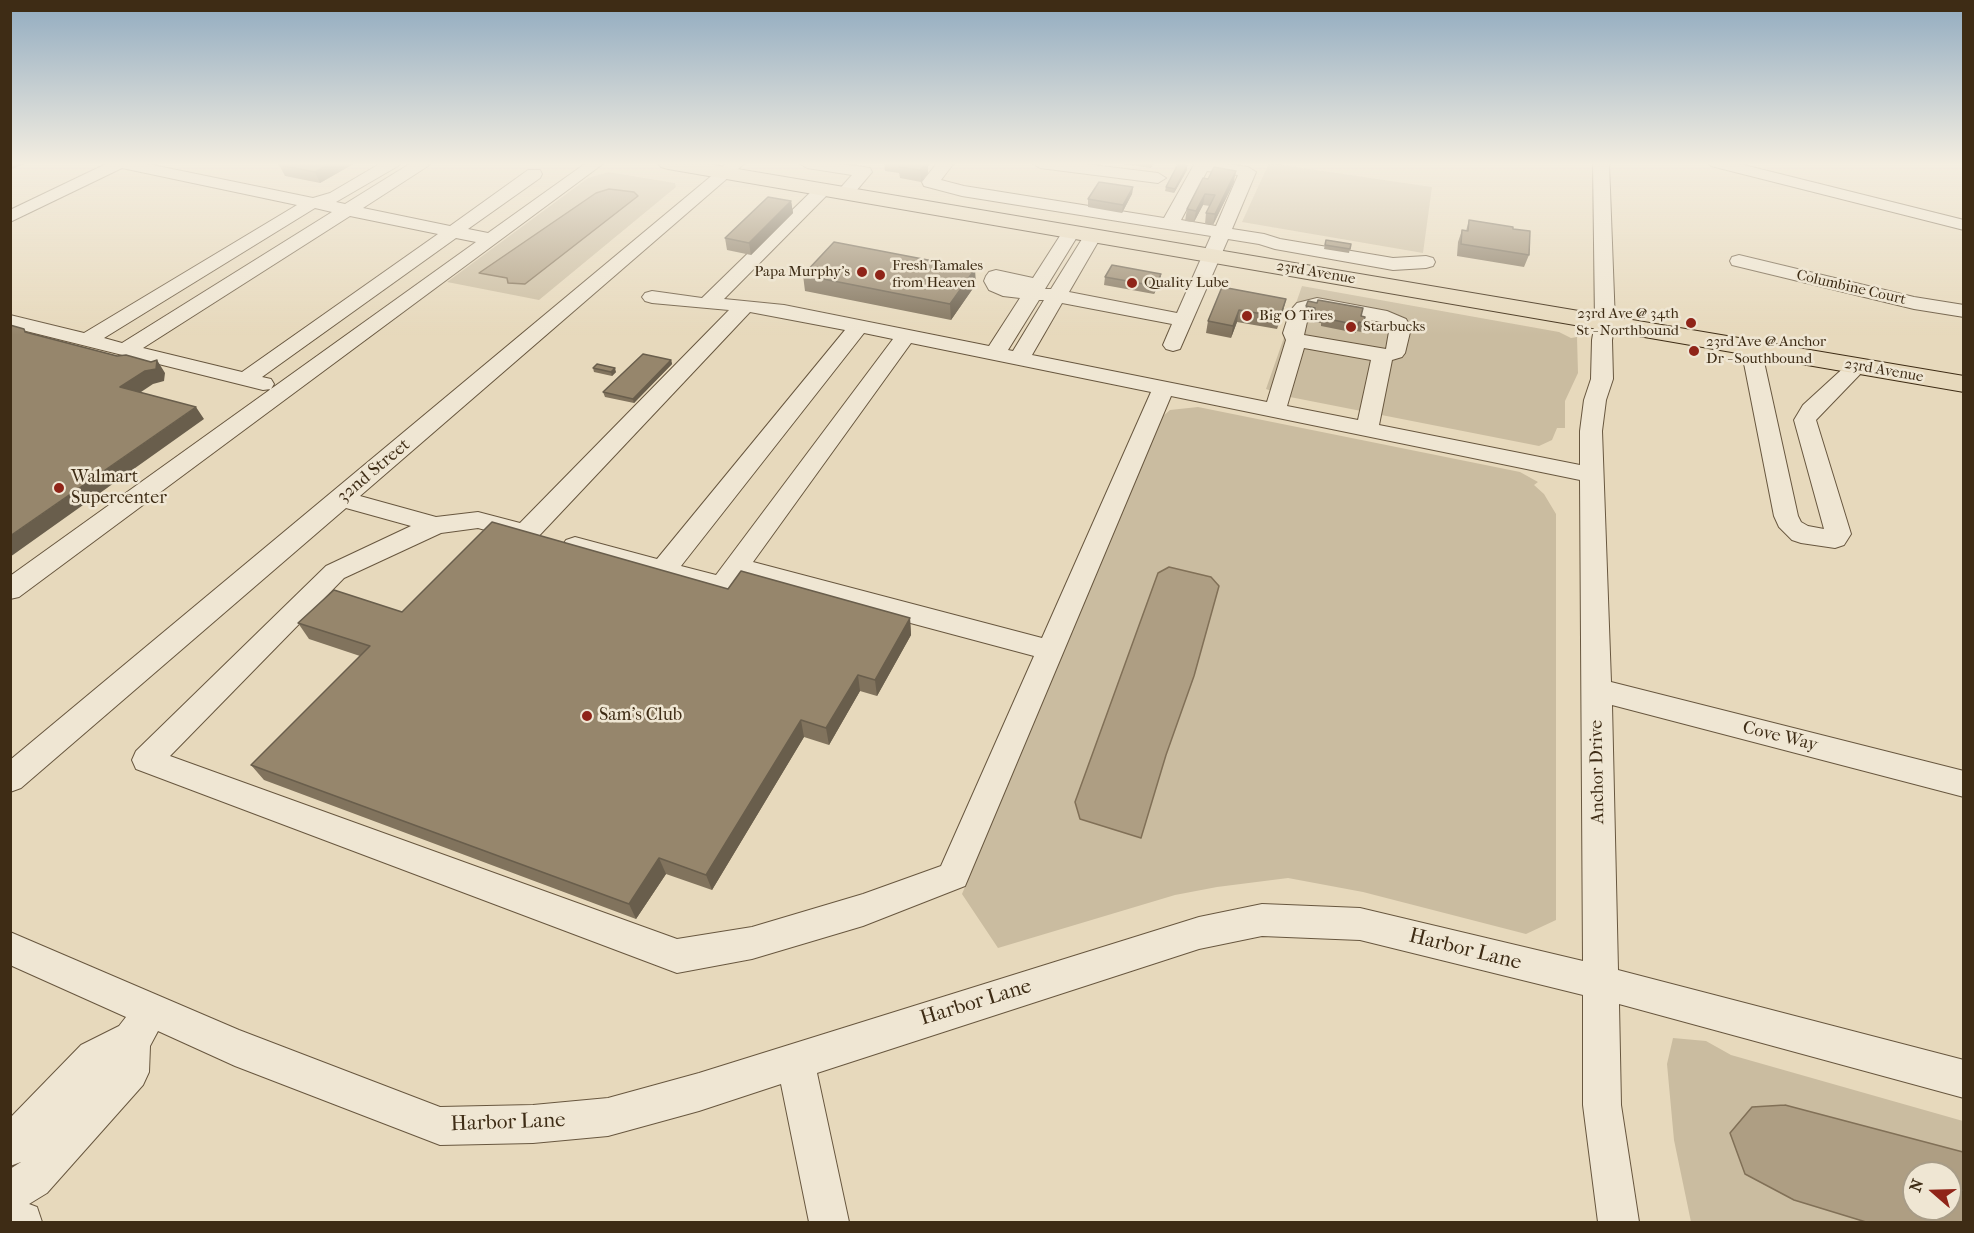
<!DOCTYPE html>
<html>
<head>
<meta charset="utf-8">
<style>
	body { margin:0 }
	#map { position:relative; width:1974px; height:1233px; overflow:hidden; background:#e7d9bc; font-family:"IM FELL French Canon",serif }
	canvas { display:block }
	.frame { position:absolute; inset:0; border:12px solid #3e2c15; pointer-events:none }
	.north { position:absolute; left:1902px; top:1161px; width:60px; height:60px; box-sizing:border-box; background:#efe6d3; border:2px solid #a89c87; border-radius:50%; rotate:290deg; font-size:16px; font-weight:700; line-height:24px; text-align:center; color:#3e2c15 }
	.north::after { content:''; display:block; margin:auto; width:21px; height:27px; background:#8f2418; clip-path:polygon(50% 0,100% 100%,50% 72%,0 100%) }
</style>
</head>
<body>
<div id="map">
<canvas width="1974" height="1233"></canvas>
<div class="frame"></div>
<div class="north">N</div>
</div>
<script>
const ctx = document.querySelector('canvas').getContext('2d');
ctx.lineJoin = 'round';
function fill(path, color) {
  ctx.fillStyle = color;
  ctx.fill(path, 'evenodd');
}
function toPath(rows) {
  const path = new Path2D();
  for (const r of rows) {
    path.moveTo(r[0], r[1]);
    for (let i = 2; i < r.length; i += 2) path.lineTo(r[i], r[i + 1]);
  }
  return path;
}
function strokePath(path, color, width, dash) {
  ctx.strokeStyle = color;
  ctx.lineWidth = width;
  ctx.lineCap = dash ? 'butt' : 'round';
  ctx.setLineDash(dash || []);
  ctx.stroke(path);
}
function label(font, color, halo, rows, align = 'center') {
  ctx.font = font + ' "IM FELL French Canon",serif';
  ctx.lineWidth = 5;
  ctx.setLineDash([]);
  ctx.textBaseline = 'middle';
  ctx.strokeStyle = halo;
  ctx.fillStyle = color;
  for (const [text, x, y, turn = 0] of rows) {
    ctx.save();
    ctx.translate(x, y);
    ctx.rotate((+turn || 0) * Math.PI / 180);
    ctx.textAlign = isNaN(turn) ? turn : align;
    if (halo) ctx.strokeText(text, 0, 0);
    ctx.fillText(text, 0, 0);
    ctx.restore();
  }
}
fill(toPath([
	[1269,163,1432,187,1423,253,1242,222],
	[608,172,675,183,676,187,539,300,447,282,588,178],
	[1302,286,1559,332,1571,338,1577,337,1578,373,1565,401,1565,428,1557,428,1552,440,1539,446,1290,397,1266,389],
	[1198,407,1520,472,1538,482,1534,485,1544,494,1556,514,1556,920,1526,934,1363,892,1288,878,1217,887,1175,895,998,948,962,894,1162,417,1170,410],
	[1673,1038,1706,1041,1731,1055,1963,1121,1963,1222,1691,1222,1674,1140,1667,1064],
	[1914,1173,1950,1173,1950,1209,1914,1209]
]), '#cabca0');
const water = toPath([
	[609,189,634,192,638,196,525,284,508,283,507,278,479,273,596,193,609,189],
	[1169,567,1211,577,1219,586,1194,676,1166,755,1141,838,1080,819,1075,802,1158,573,1169,567],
	[1785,1105,1963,1152,1963,1222,1866,1222,1794,1200,1745,1174,1730,1133,1752,1107,1785,1105],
	[1914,1173,1950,1173,1950,1209,1914,1209,1914,1173]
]);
fill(water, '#ae9e83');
strokePath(water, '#817057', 1.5);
const minor = toPath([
	[108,163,143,163,313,198,330,193,381,163,400,163,398,166,336,202,345,204,411,163,430,163,428,166,363,208,450,226,528,170,540,170,542,174,540,178,468,229,488,233,586,163,604,163,19,597,10,599,10,576,476,242,456,238,262,377,271,379,274,384,271,389,263,390,10,327,10,315,84,333,297,205,122,168,10,222,10,210,108,163],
	[315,208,332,212,122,343,104,338,315,208],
	[350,216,438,234,242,372,143,348,350,216],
	[727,163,745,163,360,496,436,517,478,512,520,523,729,310,652,303,645,301,642,297,645,293,652,291,702,298,818,185,830,185,833,189,724,299,784,305,989,346,1020,298,1003,296,989,290,984,281,986,276,989,272,996,270,1033,278,1065,228,1077,228,1080,232,1045,289,1051,289,1087,231,1093,230,1099,231,1102,235,1069,292,1177,313,1211,236,962,196,924,186,922,182,937,163,954,163,941,180,964,186,1164,218,1195,163,1220,163,1248,167,1256,172,1232,229,1264,234,1280,239,1393,258,1426,256,1433,258,1435,262,1433,266,1426,268,1393,270,1275,249,1259,244,1228,239,1180,349,1173,351,1166,349,1163,345,1172,324,1062,303,1032,355,1267,402,1286,340,1283,333,1290,311,1297,303,1317,298,1387,311,1406,319,1411,328,1405,353,1402,357,1392,360,1379,425,1580,465,1580,431,1584,400,1591,379,1592,340,1595,323,1593,163,1609,163,1615,323,1612,340,1613,379,1606,400,1602,431,1611,682,1964,771,1964,797,1612,705,1618,970,1964,1060,1964,1098,1619,1004,1621,1105,1639,1222,1598,1222,1583,1105,1583,995,1360,940,1262,936,1199,949,817,1073,849,1222,809,1222,781,1084,699,1111,608,1136,533,1143,440,1145,235,1066,158,1031,150,1046,149,1072,143,1085,47,1193,29,1204,37,1207,42,1222,10,1222,10,1169,21,1162,10,1166,10,1118,81,1045,119,1026,126,1017,10,965,10,932,239,1030,440,1107,533,1105,608,1098,699,1073,1199,917,1262,904,1360,908,1583,961,1580,480,1171,396,965,886,863,926,752,959,677,973,136,769,132,760,136,751,326,566,411,526,346,508,21,788,10,792,10,760,727,163],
	[1207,171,1238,175,1216,226,1181,220,1207,171],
	[1039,300,1044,300,1013,351,1008,350,1039,300],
	[1317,310,1381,322,1390,326,1386,349,1304,335,1309,313,1317,310],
	[750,312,845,330,657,559,575,537,566,540,562,546,566,552,722,595,731,593,742,578,1034,656,941,866,863,894,752,927,677,939,170,756,344,578,441,533,478,528,525,541,536,539,750,312],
	[864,333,893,339,716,575,681,566,864,333],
	[911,343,1151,392,1042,638,753,562,911,343],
	[1304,348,1371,360,1358,420,1287,406,1304,348],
	[799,163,837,163,870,168,872,172,851,197,845,198,839,197,836,193,852,175,807,168,799,163],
	[1032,163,1077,163,1158,173,1166,178,1158,183,1040,168,1032,163],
	[1709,163,1736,163,1964,220,1964,230,1711,166,1709,163],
	[1739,255,1914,297,1964,305,1964,317,1914,309,1732,265,1730,261,1732,257,1739,255],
	[1751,342,1758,344,1761,348,1798,516,1801,522,1808,526,1824,529,1794,420,1803,405,1850,362,1857,360,1864,362,1868,366,1816,420,1851,534,1844,545,1835,548,1801,543,1792,540,1779,527,1774,516,1741,348,1744,344,1751,342]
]);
const major = toPath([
	[658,163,702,163,1964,376,1964,392,668,169,661,167,658,163]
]);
strokePath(minor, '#68573f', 2);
strokePath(major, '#3e2c15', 2);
fill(minor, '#efe6d3');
fill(major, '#e7d9bc');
fill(toPath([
	[355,163,320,183,285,176,279,165],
	[832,163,857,163,853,166],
	[884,163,931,163,928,166,928,173,921,182,900,178,899,173,885,171],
	[1117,163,1154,163,1151,168],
	[1187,166,1187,170,1174,193,1165,191,1166,187],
	[1203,178,1234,182,1213,225,1205,224,1206,213,1210,206,1203,205,1194,222,1185,221,1187,209],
	[1133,187,1132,194,1122,213,1088,207,1088,199],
	[791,201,793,213,751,255,727,250,725,238],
	[1469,220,1513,229,1529,255,1524,267,1457,256,1458,242,1462,230,1466,231],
	[1326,240,1351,244,1349,253,1324,249],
	[1161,274,1160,282,1154,294,1104,285,1105,277],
	[803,275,976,284,951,320,805,291],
	[1222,287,1286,299,1277,329,1237,322,1231,338,1206,333,1208,321],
	[1317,303,1361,316,1364,323,1362,332,1356,331,1356,333,1321,326,1321,323,1312,322,1313,316,1304,315,1306,306],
	[671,360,672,364,634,403,605,397,603,392],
	[593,368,616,372,612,376,594,372],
	[728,589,910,618,911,635,877,696,860,691,829,745,804,737,712,890,666,874,636,919,264,780,251,765,360,656,309,639,298,623,402,612]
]), '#81735d');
fill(toPath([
	[10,163,26,163,10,170],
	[331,163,355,163,320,183,315,172],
	[923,163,931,163,928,166,928,173,921,182,920,170],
	[1187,166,1187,170,1174,193,1175,189],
	[1236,171,1234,182,1213,225,1215,214],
	[1133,187,1132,194,1122,213,1123,205],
	[1205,194,1203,205,1194,222,1196,211],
	[791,201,793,213,751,255,749,243],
	[975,269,976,284,951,320,950,304],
	[1161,274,1160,282,1154,294,1155,286],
	[1286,299,1283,311,1277,329,1280,317],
	[1239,310,1237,322,1231,338,1233,326],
	[157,360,165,373,164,381,153,384,129,400,120,387],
	[671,360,672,364,634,403,633,399],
	[615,368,616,372,612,376,611,372],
	[196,407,204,419,10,557,10,536],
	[910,618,911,635,877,696,875,680],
	[858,675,860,691,829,745,826,728],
	[801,720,804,737,712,890,706,875],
	[659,858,666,874,636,919,629,904]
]), '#695e4c');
const building = toPath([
	[283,163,331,163,315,172,279,165,283,163],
	[903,163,927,163,920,170,899,167,903,163],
	[1178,164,1187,166,1175,189,1166,187,1178,164],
	[1214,167,1236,171,1215,214,1206,213,1215,195,1205,194,1196,211,1187,209,1203,178,1208,179,1214,167],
	[1099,182,1133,187,1123,205,1088,199,1099,182],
	[768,197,791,201,749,243,725,238,768,197],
	[1469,220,1513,227,1513,229,1530,231,1529,255,1461,244,1462,230,1468,231,1469,220],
	[1326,240,1351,244,1350,249,1325,245,1326,240],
	[834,242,975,269,950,304,803,275,834,242],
	[1112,265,1161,274,1155,286,1105,277,1112,265],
	[1222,287,1286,299,1280,317,1239,310,1233,326,1208,321,1222,287],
	[1318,300,1363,308,1361,316,1365,317,1364,323,1359,322,1358,325,1323,318,1323,315,1314,313,1315,308,1306,306,1308,301,1317,303,1318,300],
	[10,325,24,329,25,332,117,356,126,355,151,362,157,360,156,369,145,371,120,387,196,407,10,536,10,325],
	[643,354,671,360,633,399,603,392,643,354],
	[597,364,615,368,611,372,593,368,597,364],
	[492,522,728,589,741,571,910,618,875,680,858,675,826,728,801,720,706,875,659,858,629,904,251,765,370,646,298,623,334,590,402,612,492,522]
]);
fill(building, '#96866c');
strokePath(building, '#695e4c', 1.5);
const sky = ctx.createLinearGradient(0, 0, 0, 335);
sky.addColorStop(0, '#91abc0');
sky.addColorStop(0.49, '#f4eee1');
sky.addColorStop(1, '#f4eee100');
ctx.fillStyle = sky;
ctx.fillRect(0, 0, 1974, 335);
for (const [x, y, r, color] of [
	[862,272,6,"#8f2418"],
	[880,275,6,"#8f2418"],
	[1132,283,6,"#8f2418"],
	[1247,316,6,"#8f2418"],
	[1691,323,6,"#8f2418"],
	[1351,327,6,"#8f2418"],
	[1694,351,6,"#8f2418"],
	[59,488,6,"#8f2418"],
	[587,716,6,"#8f2418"]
]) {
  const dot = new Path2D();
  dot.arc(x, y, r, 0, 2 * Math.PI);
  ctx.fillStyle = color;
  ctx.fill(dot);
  strokePath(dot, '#efe6d3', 2);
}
label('15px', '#3e2c15', '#efe6d3', [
	["Fresh Tamales",892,266],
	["from Heaven",892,283],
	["Papa Murphy's",850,272,"right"],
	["Quality Lube",1144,283],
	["23rd Ave @ 34th",1679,314,"right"],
	["St - Northbound",1679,331,"right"],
	["Big O Tires",1259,316],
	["Starbucks",1363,327],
	["23rd Ave @ Anchor",1706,342],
	["Dr - Southbound",1706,359]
], 'left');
label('15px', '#3e2c15', '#efe6d3', [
	["23rd Avenue",1316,273,10],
	["Columbine Court",1851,288,13],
	["23rd Avenue",1884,371,10]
]);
label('18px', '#3e2c15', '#efe6d3', [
	["32nd Street",374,471,-40],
	["Cove Way",1780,737,14],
	["Anchor Drive",1598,772,-91]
]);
label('18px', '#3e2c15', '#efe6d3', [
	["Walmart",71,478],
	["Supercenter",71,499],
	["Sam's Club",599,716]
], 'left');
label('21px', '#3e2c15', '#efe6d3', [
	["Harbor Lane",1465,950,14],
	["Harbor Lane",976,1003,-17],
	["Harbor Lane",508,1123,-2]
]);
</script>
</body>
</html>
